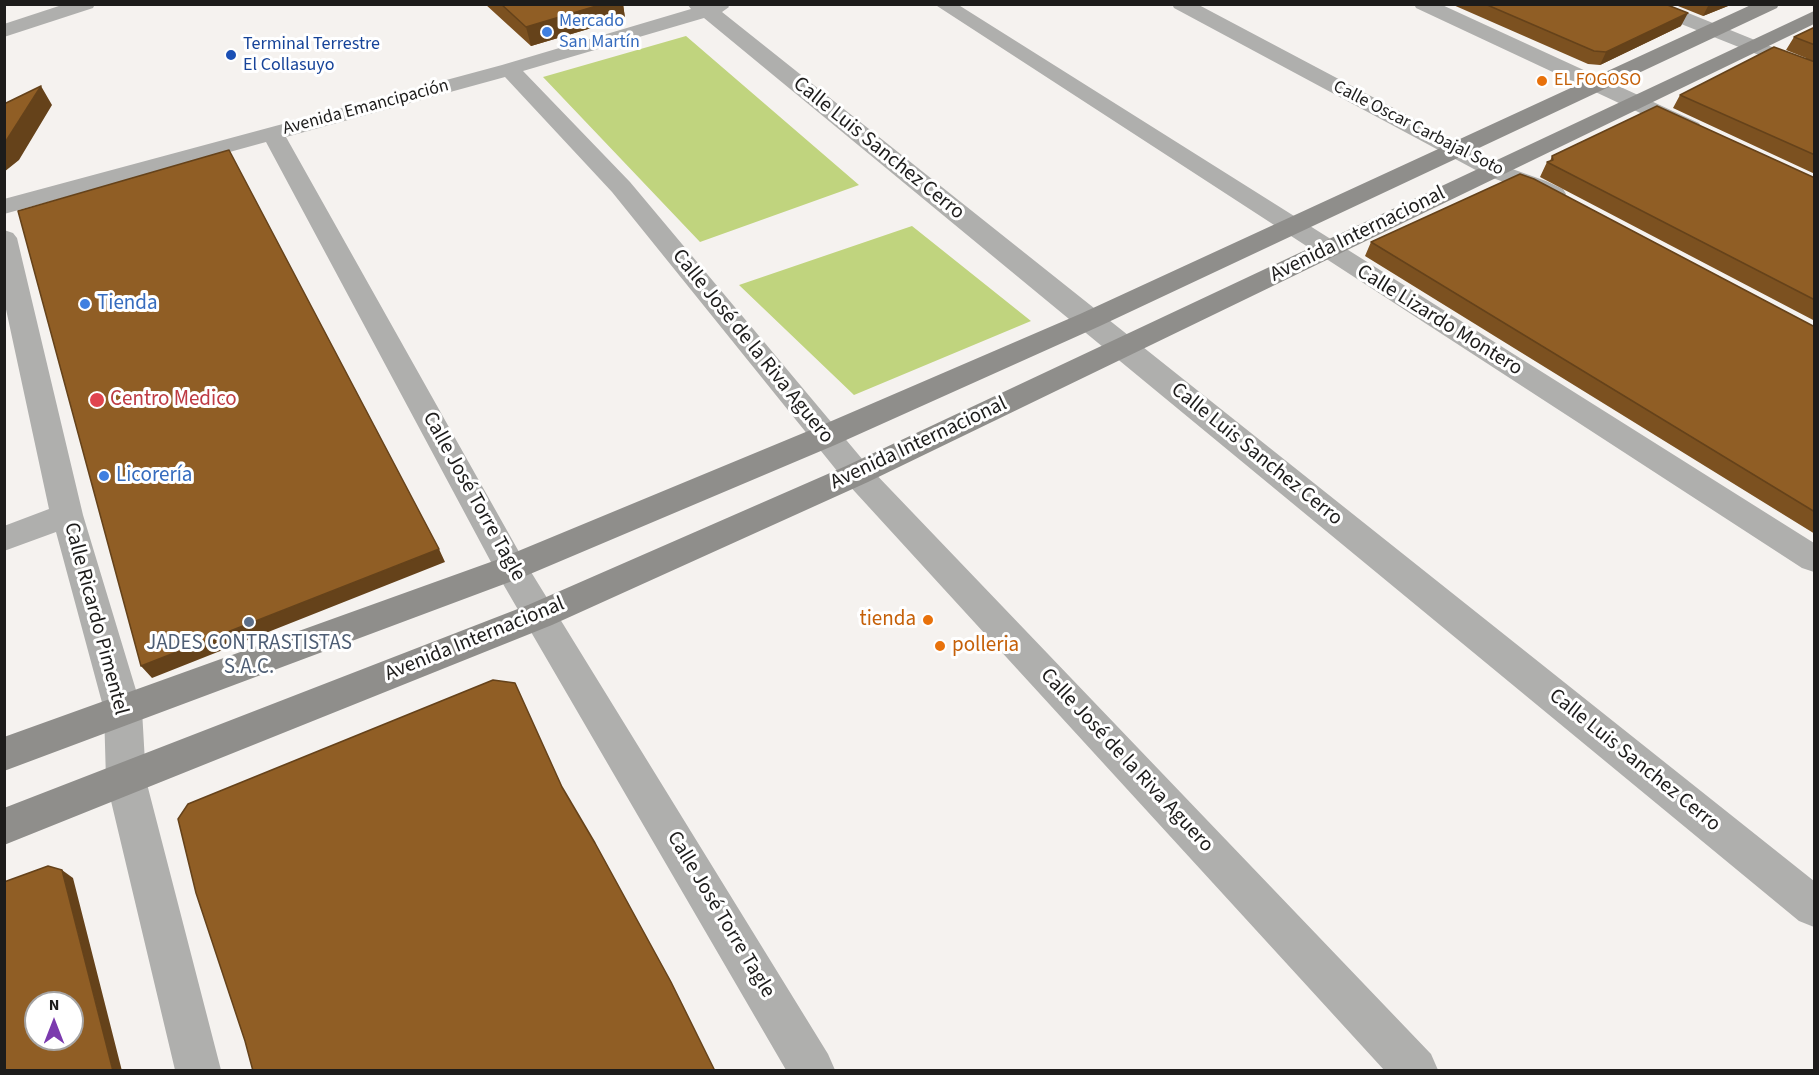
<!DOCTYPE html>
<html>
<head>
<meta charset="utf-8">
<style>
	body { margin:0 }
	#map { position:relative; width:1819px; height:1075px; overflow:hidden; background:#f5f2ef; font-family:"Source Sans 3",sans-serif }
	canvas { display:block }
	.frame { position:absolute; inset:0; border:6px solid #1d1c1b; pointer-events:none }
	.north { position:absolute; left:24px; top:991px; width:60px; height:60px; box-sizing:border-box; background:#fff; border:2px solid #a5a4a4; border-radius:50%; rotate:0deg; font-size:16px; font-weight:700; line-height:24px; text-align:center; color:#1d1c1b }
	.north::after { content:''; display:block; margin:auto; width:21px; height:27px; background:#7b3aae; clip-path:polygon(50% 0,100% 100%,50% 72%,0 100%) }
</style>
</head>
<body>
<div id="map">
<canvas width="1819" height="1075"></canvas>
<div class="frame"></div>
<div class="north">N</div>
</div>
<script>
const ctx = document.querySelector('canvas').getContext('2d');
ctx.lineJoin = 'round';
function fill(path, color) {
  ctx.fillStyle = color;
  ctx.fill(path, 'evenodd');
}
function toPath(rows) {
  const path = new Path2D();
  for (const r of rows) {
    path.moveTo(r[0], r[1]);
    for (let i = 2; i < r.length; i += 2) path.lineTo(r[i], r[i + 1]);
  }
  return path;
}
function strokePath(path, color, width, dash) {
  ctx.strokeStyle = color;
  ctx.lineWidth = width;
  ctx.lineCap = dash ? 'butt' : 'round';
  ctx.setLineDash(dash || []);
  ctx.stroke(path);
}
function label(font, color, halo, rows, align = 'center') {
  ctx.font = font + ' "Source Sans 3",sans-serif';
  ctx.lineWidth = 6;
  ctx.setLineDash([]);
  ctx.textBaseline = 'middle';
  ctx.strokeStyle = halo;
  ctx.fillStyle = color;
  for (const [text, x, y, turn = 0] of rows) {
    ctx.save();
    ctx.translate(x, y);
    ctx.rotate((+turn || 0) * Math.PI / 180);
    ctx.textAlign = isNaN(turn) ? turn : align;
    if (halo) ctx.strokeText(text, 0, 0);
    ctx.fillText(text, 0, 0);
    ctx.restore();
  }
}
fill(toPath([
	[686,36,859,185,700,242,543,77],
	[912,226,1031,321,854,395,739,285]
]), '#c0d47e');
fill(toPath([
	[687,4,727,4,729,7,722,12,1814,881,1814,927,1799,921,704,18,523,71,630,182,868,466,1431,1054,1438,1070,1384,1070,846,482,612,192,505,77,286,137,523,559,828,1054,835,1070,786,1070,499,577,266,142,4,214,4,199,502,65,691,9,687,4],
	[934,4,957,4,1814,543,1814,572,1802,568,934,4],
	[1172,4,1197,4,1501,165,1546,181,1563,189,1566,194,1563,199,1554,201,1485,175,1174,8,1172,4],
	[1414,4,1440,4,1699,123,1702,128,1699,133,1691,135,1683,133,1416,8,1414,4],
	[1639,4,1666,4,1814,64,1814,77,1641,8,1639,4],
	[4,230,13,233,17,238,83,515,142,710,146,780,221,1070,175,1070,106,780,104,710,56,532,4,551,4,526,49,509,4,300,4,230]
]), '#afafad');
fill(toPath([
	[65,4,95,4,93,8,4,37,4,24,65,4]
]), '#afafad');
fill(toPath([
	[1753,4,1779,4,1777,8,1100,326,835,445,523,577,4,771,4,737,499,559,813,429,1080,314,1753,4],
	[1814,11,1814,24,868,482,552,625,4,845,4,808,528,605,846,466,1814,11]
]), '#8f8e8b');
fill(toPath([
	[485,4,623,4,625,18,531,46],
	[1451,4,1665,4,1681,26,1600,65,1588,64],
	[1673,4,1733,4,1703,16],
	[1815,27,1815,174,1673,108,1680,95,1806,58,1786,50,1794,37],
	[1552,156,1815,178,1815,321,1540,177,1547,162,1550,161],
	[1371,242,1815,327,1815,534,1365,256]
]), '#7c5120');
fill(toPath([
	[603,4,623,4,625,18,531,46,526,27],
	[1709,4,1733,4,1703,16],
	[1688,13,1681,26,1600,65,1606,52],
	[41,86,52,105,19,160,4,172,4,143],
	[439,549,445,562,152,678,141,666],
	[62,870,73,878,122,1071,113,1071]
]), '#65421a');
const building = toPath([
	[501,4,603,4,526,27,501,4],
	[1485,4,1665,4,1688,13,1606,52,1594,51,1485,4],
	[1815,27,1815,45,1794,37,1815,27],
	[1774,47,1815,62,1815,155,1680,95,1774,47],
	[41,86,6,141,4,143,4,104,41,86],
	[1657,106,1815,178,1815,300,1547,162,1553,160,1552,156,1657,106],
	[229,150,439,549,141,666,18,211,229,150],
	[1520,174,1534,179,1815,327,1815,512,1371,242,1520,174],
	[493,680,515,683,562,787,595,843,671,982,715,1071,253,1071,245,1041,196,893,178,819,188,804,493,680],
	[48,866,62,870,113,1071,4,1071,4,882,48,866],
	[36,1003,72,1003,72,1039,36,1039,36,1003]
]);
fill(building, '#905e25');
strokePath(building, '#65421a', 1.5);
for (const [x, y, r, color] of [
	[547,32,6,"#3f7fe0"],
	[231,55,6,"#1a4fb4"],
	[1542,81,6,"#e8710a"],
	[85,304,6,"#3f7fe0"],
	[97,400,8,"#e0444e"],
	[104,476,6,"#3f7fe0"],
	[928,620,6,"#e8710a"],
	[249,622,6,"#5c6f8a"],
	[940,646,6,"#e8710a"]
]) {
  const dot = new Path2D();
  dot.arc(x, y, r, 0, 2 * Math.PI);
  ctx.fillStyle = color;
  ctx.fill(dot);
  strokePath(dot, '#fff', 2);
}
label('18px', '#366cbe', '#fff', [
	["Mercado",559,22],
	["San Martín",559,43]
], 'left');
label('18px', '#164399', '#fff', [
	["Terminal Terrestre",243,45],
	["El Collasuyo",243,66]
], 'left');
label('18px', '#c56008', '#fff', [
	["EL FOGOSO",1554,81]
], 'left');
label('18px', '#1d1c1b', '#fff', [
	["Avenida Emancipación",366,108,-15],
	["Calle Oscar Carbajal Soto",1418,129,27]
]);
label('21px', '#1d1c1b', '#fff', [
	["Calle Luis Sanchez Cerro",878,149,39],
	["Avenida Internacional",1358,235,-26],
	["Calle Lizardo Montero",1439,321,32],
	["Calle José de la Riva Aguero",752,347,51],
	["Avenida Internacional",919,444,-25],
	["Calle Luis Sanchez Cerro",1256,455,39],
	["Calle José Torre Tagle",473,497,61],
	["Calle Ricardo Pimentel",95,619,75],
	["Avenida Internacional",475,640,-22],
	["Calle José de la Riva Aguero",1126,761,47],
	["Calle Luis Sanchez Cerro",1634,761,39],
	["Calle José Torre Tagle",720,915,59]
]);
label('21px', '#366cbe', '#fff', [
	["Tienda",97,304],
	["Licorería",116,476]
], 'left');
label('21px', '#be3a42', '#fff', [
	["Centro Medico",110,400]
], 'left');
label('21px', '#c56008', '#fff', [
	["tienda",916,620],
	["polleria",952,646,"left"]
], 'right');
label('21px', '#4e5e75', '#fff', [
	["JADES CONTRASTISTAS",249,644],
	["S.A.C.",249,668]
]);
</script>
</body>
</html>
